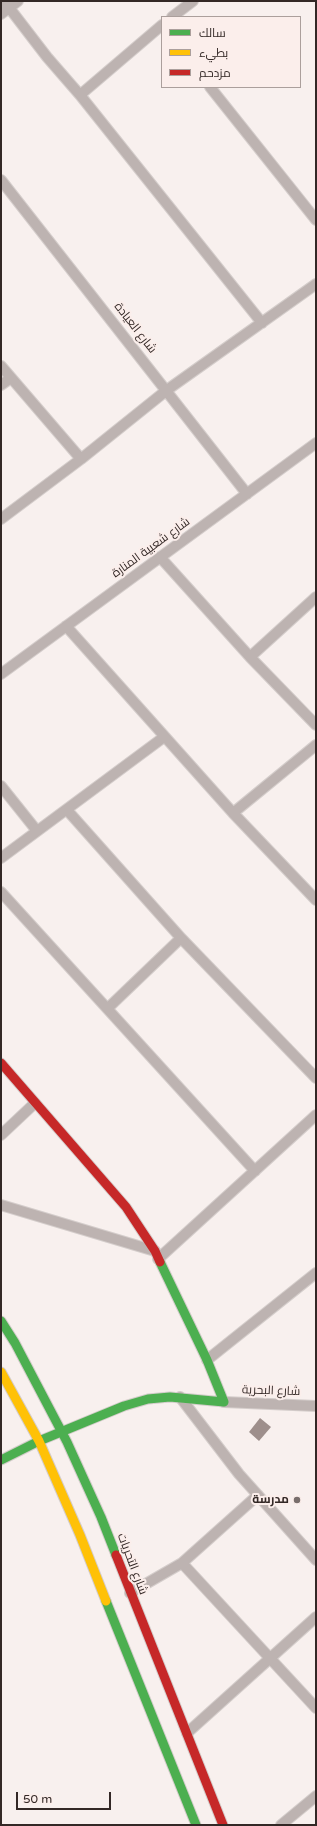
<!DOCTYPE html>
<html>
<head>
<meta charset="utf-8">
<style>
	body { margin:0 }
	#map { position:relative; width:317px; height:1826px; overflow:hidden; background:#f8f0ee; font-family:"Varela Round",Cairo,sans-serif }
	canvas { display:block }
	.frame { position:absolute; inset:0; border:2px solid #332826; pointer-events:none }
	.legend { position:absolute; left:161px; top:16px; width:140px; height:72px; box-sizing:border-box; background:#fbeeeb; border:1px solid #ab9f9c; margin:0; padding:5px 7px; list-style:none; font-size:12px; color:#332826 }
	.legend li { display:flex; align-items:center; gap:8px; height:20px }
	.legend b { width:20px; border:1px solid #ab9f9c }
	.scale { position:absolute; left:16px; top:1792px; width:95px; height:18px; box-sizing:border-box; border:2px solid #332826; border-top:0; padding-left:5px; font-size:12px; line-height:14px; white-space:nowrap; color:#332826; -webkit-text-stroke:3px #fbeeeb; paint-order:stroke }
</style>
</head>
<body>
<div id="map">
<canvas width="317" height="1826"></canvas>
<div class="frame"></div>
<ul class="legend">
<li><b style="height:5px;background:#4caf50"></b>سالك</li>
<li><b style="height:5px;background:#ffc107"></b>بطيء</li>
<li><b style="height:5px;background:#c62828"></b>مزدحم</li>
</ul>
<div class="scale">50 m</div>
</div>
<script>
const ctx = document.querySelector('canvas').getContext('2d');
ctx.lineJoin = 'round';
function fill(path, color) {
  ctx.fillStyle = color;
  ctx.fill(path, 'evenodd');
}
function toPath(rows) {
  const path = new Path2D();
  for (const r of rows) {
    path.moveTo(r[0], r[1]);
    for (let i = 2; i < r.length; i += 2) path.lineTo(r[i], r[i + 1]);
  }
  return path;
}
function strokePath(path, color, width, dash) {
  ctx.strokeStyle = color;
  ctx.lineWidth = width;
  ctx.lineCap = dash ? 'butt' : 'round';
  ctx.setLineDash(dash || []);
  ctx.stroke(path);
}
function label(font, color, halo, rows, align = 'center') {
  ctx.font = font + ' "Varela Round",Cairo,sans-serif';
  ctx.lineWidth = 4;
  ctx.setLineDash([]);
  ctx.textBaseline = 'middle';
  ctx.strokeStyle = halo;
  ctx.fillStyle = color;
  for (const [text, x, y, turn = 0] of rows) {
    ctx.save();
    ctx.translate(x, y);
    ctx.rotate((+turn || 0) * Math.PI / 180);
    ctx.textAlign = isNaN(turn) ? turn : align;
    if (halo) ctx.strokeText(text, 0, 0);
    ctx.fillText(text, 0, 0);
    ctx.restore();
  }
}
fill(toPath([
	[260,1418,271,1427,259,1441,249,1432]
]), '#9e8f8c');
const street = toPath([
	[4,1,47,57,80,95,262,323],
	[1,14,18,1],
	[172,17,193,1],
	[210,87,316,220],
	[80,95,162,25],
	[1,180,247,494],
	[1,366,81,459],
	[1,385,11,378],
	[1,519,81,459,167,390,316,284],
	[160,557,250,657,316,725],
	[66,626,233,813,316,900],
	[250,657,316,597],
	[1,674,316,443],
	[1,786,37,831],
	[67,810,181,938,316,1078],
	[233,813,316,745],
	[1,858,164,737],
	[1,892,255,1171],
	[108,1008,181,938],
	[1,1135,35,1103],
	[1,1205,155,1251],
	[158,1259,316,1115],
	[207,1360,316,1273],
	[180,1397,239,1474,316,1560],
	[224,1402,316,1406],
	[182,1563,316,1708],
	[130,1593,182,1563,258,1495],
	[187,1733,316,1617],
	[281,1825,316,1796]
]);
const fast = toPath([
	[1,1321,15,1343,67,1442,101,1517,116,1555],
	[1,1460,39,1441,124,1406,148,1399,170,1397,224,1402,207,1360,160,1262],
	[106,1601,196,1825]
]);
const slow = toPath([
	[1,1372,39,1441,80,1535,106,1601]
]);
const jam = toPath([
	[1,1063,126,1207,155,1251,160,1262],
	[116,1555,223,1825]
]);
strokePath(street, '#d4cdcb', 12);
strokePath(fast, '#d4cdcb', 11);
strokePath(slow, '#d4cdcb', 11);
strokePath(jam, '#d4cdcb', 11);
strokePath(street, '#bdb3b1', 10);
strokePath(fast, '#4caf50', 9);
strokePath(slow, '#ffc107', 9);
strokePath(jam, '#c62828', 9);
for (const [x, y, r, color] of [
	[297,1500,4,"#786e6c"]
]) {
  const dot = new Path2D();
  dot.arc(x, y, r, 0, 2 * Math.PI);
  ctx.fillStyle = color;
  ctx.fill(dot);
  strokePath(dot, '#fbeeeb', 1.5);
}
label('12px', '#332826', '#fbeeeb', [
	["شارع العيادة",135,328,52],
	["شارع شعبية المنارة",151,548,-36],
	["شارع البحرية",271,1391,2],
	["شارع التحريات",132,1564,69]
]);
label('bold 12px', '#332826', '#fbeeeb', [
	["مدرسة",289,1500]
], 'right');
</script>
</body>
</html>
